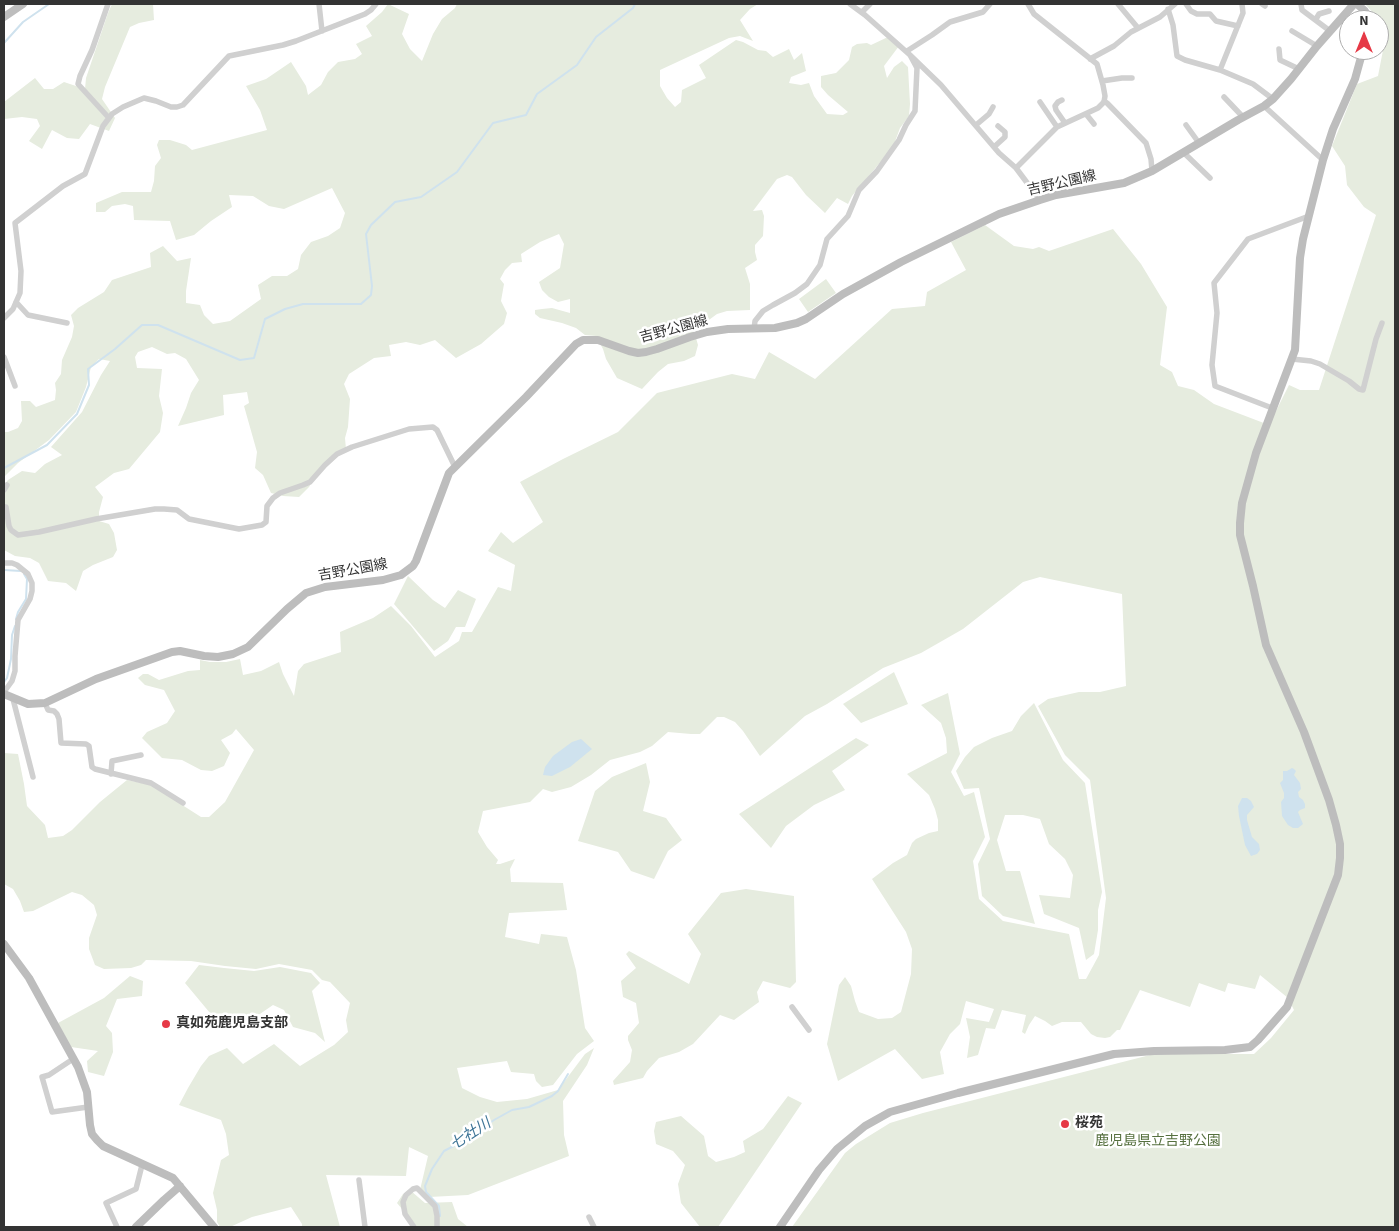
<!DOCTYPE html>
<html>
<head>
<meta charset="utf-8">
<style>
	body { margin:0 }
	#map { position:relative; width:1399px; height:1231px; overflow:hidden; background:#fff; font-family:"Source Sans 3",sans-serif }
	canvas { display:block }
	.frame { position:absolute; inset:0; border:5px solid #333; pointer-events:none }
	.north { position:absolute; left:1339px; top:10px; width:50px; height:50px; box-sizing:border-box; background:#fff; border:1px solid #adadad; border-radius:50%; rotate:0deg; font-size:14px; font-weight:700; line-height:20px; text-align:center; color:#333 }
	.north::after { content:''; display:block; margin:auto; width:18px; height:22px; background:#e63946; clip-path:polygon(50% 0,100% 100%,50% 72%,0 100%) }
</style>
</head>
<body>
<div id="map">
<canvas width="1399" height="1231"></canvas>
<div class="frame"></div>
<div class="north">N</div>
</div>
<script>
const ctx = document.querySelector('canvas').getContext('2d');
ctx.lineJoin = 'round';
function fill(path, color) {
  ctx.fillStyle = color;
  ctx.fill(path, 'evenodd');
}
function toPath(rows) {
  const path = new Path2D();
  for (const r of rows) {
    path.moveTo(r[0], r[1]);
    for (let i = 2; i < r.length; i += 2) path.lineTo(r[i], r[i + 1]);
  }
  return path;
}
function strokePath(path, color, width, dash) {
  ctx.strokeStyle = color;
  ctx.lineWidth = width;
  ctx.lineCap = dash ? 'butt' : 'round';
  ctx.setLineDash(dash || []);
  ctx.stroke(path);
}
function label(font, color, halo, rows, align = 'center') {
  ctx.font = font + ' "Source Sans 3","Noto Sans JP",sans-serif';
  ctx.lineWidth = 5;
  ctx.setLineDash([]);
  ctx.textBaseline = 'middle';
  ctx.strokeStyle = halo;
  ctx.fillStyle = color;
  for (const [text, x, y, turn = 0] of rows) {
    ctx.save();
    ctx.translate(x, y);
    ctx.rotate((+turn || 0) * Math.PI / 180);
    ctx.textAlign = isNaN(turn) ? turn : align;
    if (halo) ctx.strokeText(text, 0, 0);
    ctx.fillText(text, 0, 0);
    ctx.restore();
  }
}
fill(toPath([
	[112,4,153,4,154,20,139,23,130,27,105,87,102,99,115,118,109,131,90,124,79,139,67,138,52,130,42,149,29,141,40,126,37,119,22,117,4,119,4,102,35,78,44,89,53,89,64,82,85,89,86,78,108,13],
	[388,4,409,14,402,34,410,49,422,61,433,34,442,19,455,8,457,4,758,4,750,9,740,20,753,41,740,36,729,38,660,70,660,86,667,98,675,107,681,102,682,90,706,78,699,65,736,40,743,42,758,50,766,51,773,57,789,49,794,60,802,53,806,71,791,77,789,83,801,85,809,83,814,96,827,114,843,115,848,112,828,95,821,87,821,76,836,73,849,60,852,47,857,44,867,43,871,45,888,37,899,46,884,66,887,78,894,67,902,61,908,67,910,104,909,116,900,128,893,147,852,196,848,204,837,198,825,213,806,195,792,177,787,175,777,179,753,211,762,210,764,216,763,236,755,245,755,252,757,260,745,268,750,284,750,310,727,311,717,314,694,331,698,345,695,356,684,361,668,364,658,372,642,389,617,378,606,359,603,349,596,336,585,335,576,328,562,323,540,318,535,314,535,310,542,309,552,308,570,313,570,299,558,302,549,297,542,290,539,282,560,268,564,244,559,234,540,242,521,254,522,262,512,263,505,270,500,279,504,284,501,301,507,313,504,324,481,344,456,358,435,340,420,345,406,342,389,345,391,356,374,358,349,374,344,384,350,399,348,427,345,438,346,449,316,476,309,487,299,497,283,496,271,493,263,475,255,468,257,452,244,406,249,403,247,392,223,395,224,415,178,426,186,408,191,393,199,380,186,359,175,353,167,354,152,347,138,352,135,357,137,368,162,369,159,396,163,413,160,432,129,469,114,473,95,487,103,497,99,512,99,521,109,524,114,533,117,550,113,557,93,565,83,571,76,591,66,583,48,581,39,563,30,558,15,556,4,550,4,485,8,480,22,471,35,473,45,464,62,455,51,447,82,412,101,375,110,361,99,359,91,367,86,387,76,412,49,440,18,463,4,477,4,432,8,432,18,428,22,421,21,401,30,401,36,407,55,400,56,390,55,383,61,374,62,360,72,337,74,326,71,315,78,308,104,292,112,280,151,267,150,253,163,246,177,261,191,258,186,291,186,303,200,305,204,315,213,324,230,321,261,299,258,285,272,276,287,276,298,269,301,255,311,242,328,236,340,228,345,213,332,188,284,209,269,206,253,196,229,195,232,207,211,221,194,235,176,240,170,221,134,220,133,206,125,204,112,206,105,212,96,212,96,203,122,192,151,192,154,181,155,166,161,158,157,145,159,140,170,140,186,145,192,150,267,130,260,110,246,86,266,79,291,62,306,86,308,95,321,85,328,72,338,62,355,59,362,54,356,44,372,36,366,26,382,12],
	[1365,4,1395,4,1395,1227,792,1227,845,1153,856,1144,890,1123,923,1113,1150,1055,1185,1052,1218,1054,1254,1054,1271,1038,1294,1010,1288,998,1260,975,1255,989,1228,983,1225,992,1199,983,1190,1007,1140,990,1120,1030,1117,1030,1110,1037,1105,1038,1097,1037,1091,1034,1081,1022,1062,1022,1052,1026,1045,1021,1035,1016,1029,1025,1025,1034,1022,1032,1026,1015,1002,1010,995,1029,986,1028,978,1055,967,1058,970,1037,966,1018,989,1022,994,1009,966,1001,960,1024,950,1034,940,1052,944,1074,922,1079,895,1049,838,1081,827,1044,839,985,845,977,851,986,855,1001,859,1012,878,1019,892,1018,901,1012,911,974,912,949,906,932,872,879,893,863,907,855,912,843,916,839,929,833,938,831,938,820,935,809,929,795,907,774,947,753,946,738,941,723,921,705,948,693,960,754,951,772,964,796,974,792,985,837,973,861,979,899,1003,921,1069,934,1079,979,1086,979,1099,955,1106,898,1090,780,1065,755,1038,706,1048,699,1079,692,1100,692,1126,686,1122,594,1040,577,1023,582,963,629,921,653,883,668,827,704,805,716,760,756,743,731,735,722,724,717,717,717,700,734,691,734,668,732,652,746,640,752,610,760,591,775,571,787,552,792,543,789,530,802,483,811,478,832,487,847,498,860,496,864,500,864,515,859,510,869,511,882,563,883,567,910,509,913,505,937,539,944,541,934,567,937,576,970,585,1028,594,1041,577,1054,553,1085,542,1087,536,1081,534,1074,511,1072,507,1061,457,1068,462,1088,480,1097,497,1102,527,1099,558,1090,585,1054,594,1048,587,1065,563,1101,564,1135,569,1156,468,1195,429,1197,420,1190,428,1156,409,1147,406,1176,326,1175,340,1227,302,1227,302,1224,291,1207,252,1217,230,1227,220,1227,217,1222,217,1210,213,1193,221,1160,229,1155,226,1134,221,1120,179,1105,188,1088,201,1066,209,1056,227,1048,243,1064,274,1044,300,1066,334,1045,348,1032,346,1020,350,1003,330,982,322,980,312,970,279,964,256,969,225,966,191,961,146,960,141,965,131,968,104,969,95,965,89,949,89,938,97,915,94,905,82,895,72,892,33,911,24,912,20,901,13,889,4,884,4,753,18,754,24,784,27,806,45,825,48,838,63,836,72,830,100,802,127,780,151,785,201,817,209,817,225,802,254,750,236,729,232,734,221,740,230,753,224,766,212,771,201,770,182,760,162,758,142,738,147,732,167,723,175,711,164,690,145,685,138,678,143,674,148,674,159,680,188,671,200,670,200,660,210,662,226,662,240,659,243,675,261,671,279,662,283,674,294,696,298,671,304,664,341,652,340,632,373,618,391,606,411,626,435,657,459,641,462,632,472,632,498,587,511,591,515,565,488,551,501,532,513,543,543,522,520,482,563,459,618,432,657,393,732,374,755,379,769,352,815,379,892,309,925,306,927,292,966,270,951,242,985,225,1014,246,1033,249,1039,247,1049,251,1113,229,1141,264,1167,307,1160,365,1172,372,1178,386,1194,390,1214,404,1269,425,1289,385,1300,390,1319,390,1376,215,1364,207,1347,185,1345,166,1332,146,1357,84,1378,76,1384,45,1379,36,1379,20,1376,20,1376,16],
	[826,279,836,293,808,312,799,299],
	[408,576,433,600,445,608,458,590,476,599,465,627,456,627,448,641,434,651,394,604],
	[894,672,908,704,861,723,843,704],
	[1034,703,1063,760,1085,783,1102,892,1098,910,1098,930,1094,954,1086,960,1079,928,1044,914,1039,895,1070,898,1073,875,1065,859,1049,844,1040,819,1023,815,1005,815,997,840,1006,871,1020,871,1035,924,1003,916,982,896,978,864,990,839,979,788,964,789,956,771,965,757,974,747,992,738,1012,731,1021,716],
	[856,738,869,745,832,771,845,790,814,805,786,826,771,848,739,814],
	[646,763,650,782,643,811,666,818,682,840,668,851,654,879,631,871,618,852,578,841,595,791,612,777],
	[746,889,794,896,796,982,790,988,763,981,757,992,759,1002,734,1020,720,1015,693,1044,679,1052,659,1058,647,1071,643,1078,614,1085,613,1081,630,1062,632,1050,628,1040,628,1036,639,1023,636,1003,623,997,621,981,636,968,626,954,629,951,689,984,701,954,688,934,721,893],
	[199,965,224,968,254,971,280,967,311,973,320,983,312,991,325,1042,315,1033,293,1027,284,1010,273,1005,238,1029,215,1019,185,983],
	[130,976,143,981,142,996,117,999,106,1026,112,1033,113,1052,104,1076,88,1072,87,1061,98,1051,71,1047,58,1023,104,998],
	[788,1096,802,1103,718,1227,700,1227,681,1203,678,1184,685,1165,673,1151,656,1144,654,1131,656,1122,681,1116,704,1136,708,1156,716,1162,734,1157,745,1152,743,1141,763,1129],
	[411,1191,425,1203,452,1202,458,1219,468,1227,417,1227,397,1203,403,1194]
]), '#e6ecdf');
fill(toPath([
	[581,739,592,749,570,767,552,776,543,775,545,767,553,756,572,742],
	[1292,768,1294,769,1296,771,1294,775,1300,783,1301,789,1298,792,1299,797,1303,800,1305,804,1305,808,1300,810,1298,812,1303,824,1298,828,1293,828,1288,825,1282,816,1281,802,1284,798,1284,793,1280,783,1283,780,1283,771,1287,771],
	[1242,798,1247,798,1251,801,1254,807,1247,815,1247,820,1252,837,1259,844,1260,850,1257,854,1251,856,1245,845,1239,816,1238,806]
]), '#cfe2ee');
strokePath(toPath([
	[4,43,23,22,49,4],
	[4,468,47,445,77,414,89,385,88,369,115,349,142,325,158,325,240,360,254,358,265,319,285,309,303,304,361,304,371,295,372,286,366,234,371,225,395,202,421,197,457,172,493,123,526,115,537,94,577,65,596,37,633,8,635,4],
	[4,570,21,571],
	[16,619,18,612,26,599,27,579,24,574],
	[4,682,7,678,11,659,12,635,15,626],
	[440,1216,439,1206,426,1192,425,1186,432,1169,444,1151,469,1138,494,1120,512,1110,529,1107,552,1096,558,1091,568,1074]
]), '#cfe2ee', 2);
strokePath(toPath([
	[108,4,92,50,80,76,78,84,109,118],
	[319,4,322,31],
	[850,4,865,15,910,55,941,85,999,153,1016,168,1040,200],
	[1118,4,1138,28],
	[1186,4,1191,11,1197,14,1210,14,1216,21,1238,26],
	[1262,4,1265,6],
	[1301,4,1302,10,1330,31],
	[1168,9,1173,25,1177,56,1185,60,1220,70,1253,84,1273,99],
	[862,12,870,4],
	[1316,19,1319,14,1329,11],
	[1292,31,1317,46],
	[1279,49,1280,60,1299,69],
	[907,51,932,35,950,22,983,12,990,4],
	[1090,59,1114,46,1131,32,1160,17,1175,4],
	[1220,70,1243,13,1242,4],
	[1102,81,1122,78,1132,78],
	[1224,97,1243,117],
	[1062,100,1058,102,1055,106,1056,110,1065,123],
	[1104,101,1107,103,1146,143,1151,159,1152,171],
	[1040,102,1057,127],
	[1264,106,1323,160],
	[1086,114,1094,124],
	[976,125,989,114,993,107],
	[1186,125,1199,143],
	[994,147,1005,137,1005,132,998,126],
	[1183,152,1210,178],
	[1016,168,1057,127,1098,108,1104,102,1105,96,1103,85,1097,64,1034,14,1028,4],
	[16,302,28,315,67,323],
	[4,318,13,309,20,293,21,271,15,223,63,186,85,174,103,126,112,114,123,107,144,98,156,101,171,107,177,107,183,105,229,56,283,45,296,41,365,14,371,10,376,4],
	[754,329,755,321,763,311,773,305,795,293,807,284,820,265,827,239,848,216,859,190,877,171,899,140,906,125,915,111,917,68,910,55],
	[4,357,15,386],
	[1292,359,1311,361,1320,364,1349,381,1359,389,1363,390,1376,339,1382,323],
	[1272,408,1215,386,1212,365,1217,313,1214,283,1248,239,1309,216],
	[4,490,7,485],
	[4,507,6,507,9,526,11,530,18,535,39,532,96,519,155,509,164,509,177,510,189,519,239,529,262,525,266,522,267,506,273,498,280,493,303,485,310,482,325,465,337,454,352,447,409,429,433,427,437,430,455,467],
	[4,563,12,563,17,565,28,574,32,583,32,591,30,599,18,620,15,656,15,671,12,681,4,692],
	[13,699,33,777],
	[45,703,48,710,54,711,57,714,59,719,61,743,86,744,89,746,92,767,95,769,151,783,183,803],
	[111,774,112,761,141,755],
	[792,1007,809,1030],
	[73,1059,49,1075,42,1077,52,1112,88,1107],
	[359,1180,365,1227],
	[589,1217,594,1227],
	[117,1227,106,1203,136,1189,142,1165],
	[414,1227,405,1214,403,1202,406,1195,413,1189,417,1188,435,1206,437,1216,437,1227]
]), '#d0d0d0', 5.5);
strokePath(toPath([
	[1357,4,1365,11,1369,20],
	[4,17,23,4],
	[4,694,28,704,45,703,96,679,172,652,180,651,204,656,218,657,233,654,248,647,287,609,306,593,325,587,383,580,401,575,413,566,416,561,449,473,526,397,576,344,583,340,598,340,629,351,638,353,646,352,657,349,690,337,707,332,728,329,775,328,797,323,806,319,843,294,901,262,999,214,1040,200,1056,195,1124,183,1152,171,1238,120,1264,106,1273,99,1291,79,1317,46,1354,4],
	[4,944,29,978,78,1067,87,1092,90,1125,92,1134,97,1140,103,1146,173,1178,214,1227],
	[136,1227,164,1200,180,1186],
	[780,1227,819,1170,837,1149,865,1126,890,1112,958,1093,1114,1054,1154,1051,1225,1050,1250,1047,1258,1040,1287,1007,1338,875,1340,858,1340,844,1336,825,1329,800,1304,732,1266,645,1253,586,1240,535,1240,523,1242,503,1256,453,1295,350,1300,258,1303,239,1323,160,1333,129,1355,79,1363,50]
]), '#bdbdbd', 8);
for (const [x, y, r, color] of [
	[166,1024,5,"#e63946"],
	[1065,1124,5,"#e63946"]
]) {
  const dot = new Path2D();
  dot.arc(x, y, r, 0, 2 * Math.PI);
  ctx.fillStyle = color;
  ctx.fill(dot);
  strokePath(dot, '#fff', 2);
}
label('14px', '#333', '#fff', [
	["吉野公園線",1062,184,-13],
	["吉野公園線",674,330,-15],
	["吉野公園線",353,571,-10]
]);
label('bold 14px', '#333', '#fff', [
	["真如苑鹿児島支部",176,1024],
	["桜苑",1075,1124]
], 'left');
label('14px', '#56703f', '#fff', [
	["鹿児島県立吉野公園",1158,1142]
]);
label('italic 15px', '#3f7597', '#fff', [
	["七社川",471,1135,-33]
]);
</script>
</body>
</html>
